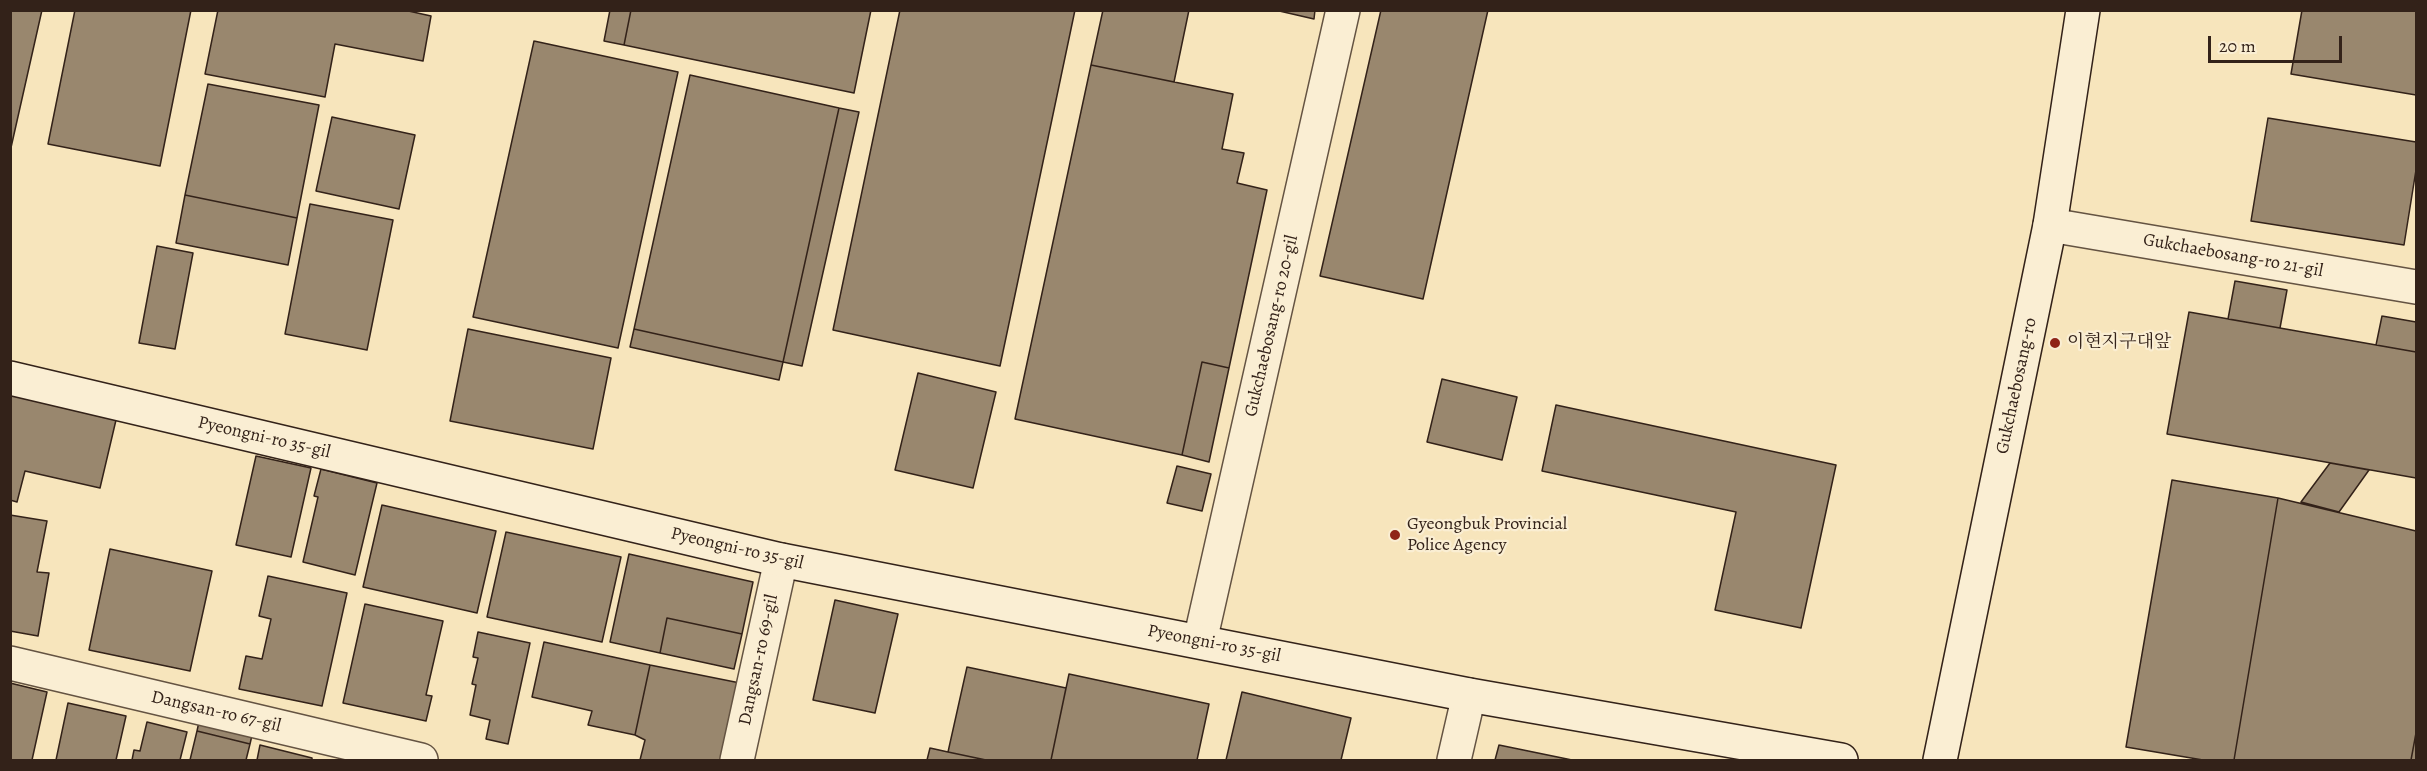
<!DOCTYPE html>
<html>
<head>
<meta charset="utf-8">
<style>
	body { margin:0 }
	#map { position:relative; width:2427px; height:771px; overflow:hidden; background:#f7e5bc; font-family:Alegreya,serif }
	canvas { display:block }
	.frame { position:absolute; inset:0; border:12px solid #332219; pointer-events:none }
	.scale { position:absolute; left:2208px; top:36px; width:134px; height:27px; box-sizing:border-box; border:3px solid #332219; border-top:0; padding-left:8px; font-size:18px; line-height:21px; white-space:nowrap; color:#332219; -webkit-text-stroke:4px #faeed3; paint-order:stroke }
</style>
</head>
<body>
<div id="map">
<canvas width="2427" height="771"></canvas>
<div class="frame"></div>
<div class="scale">20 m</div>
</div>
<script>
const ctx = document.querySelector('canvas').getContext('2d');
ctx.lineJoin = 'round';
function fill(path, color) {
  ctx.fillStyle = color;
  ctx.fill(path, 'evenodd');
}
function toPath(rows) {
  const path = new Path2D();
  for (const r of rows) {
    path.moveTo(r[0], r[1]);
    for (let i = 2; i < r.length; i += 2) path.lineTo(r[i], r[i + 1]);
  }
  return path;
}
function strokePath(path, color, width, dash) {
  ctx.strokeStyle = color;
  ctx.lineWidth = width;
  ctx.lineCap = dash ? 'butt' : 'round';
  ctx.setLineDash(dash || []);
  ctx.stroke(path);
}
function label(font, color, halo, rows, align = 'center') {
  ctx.font = font + ' Alegreya,"Noto Serif KR",serif';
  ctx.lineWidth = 4.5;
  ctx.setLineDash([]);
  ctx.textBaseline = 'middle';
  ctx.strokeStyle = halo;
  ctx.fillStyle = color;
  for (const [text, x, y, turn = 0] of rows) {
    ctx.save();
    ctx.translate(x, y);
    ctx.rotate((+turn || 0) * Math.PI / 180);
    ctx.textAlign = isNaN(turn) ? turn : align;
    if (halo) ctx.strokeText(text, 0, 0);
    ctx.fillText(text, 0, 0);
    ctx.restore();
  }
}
const building = toPath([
	[10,10,42,10,10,152,10,10],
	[75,10,191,10,160,166,48,144,75,10],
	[218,10,404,10,431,16,423,61,335,44,325,97,205,74,218,10],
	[610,10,631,10,624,45,604,41,610,10],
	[631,10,871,10,854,93,624,45,631,10],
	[900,10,1075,10,1000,366,833,330,900,10],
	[1103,10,1189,10,1174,82,1091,65,1103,10],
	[1275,10,1315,10,1314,19,1275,10],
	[1381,10,1488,10,1423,299,1320,276,1381,10],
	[2302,10,2416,10,2416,95,2291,74,2302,10],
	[534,41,678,72,618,348,473,317,534,41],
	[1091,65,1233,94,1222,149,1244,153,1237,183,1267,190,1229,368,1202,362,1182,455,1015,419,1091,65],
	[690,75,839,108,783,362,634,329,690,75],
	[208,84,319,105,297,218,185,195,208,84],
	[839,108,859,112,802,366,783,362,839,108],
	[332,117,415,135,399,209,316,191,332,117],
	[2268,118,2416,142,2416,170,2404,245,2251,221,2268,118],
	[185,195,297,218,288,265,176,243,185,195],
	[310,204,393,220,367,350,285,334,310,204],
	[157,246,193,253,175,349,139,343,157,246],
	[2235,281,2287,290,2280,328,2228,319,2235,281],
	[2189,312,2416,352,2416,478,2167,434,2189,312],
	[2382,316,2416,322,2416,352,2376,345,2382,316],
	[468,329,611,358,593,449,450,421,468,329],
	[634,329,783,362,779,380,630,347,634,329],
	[1202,362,1229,368,1209,462,1182,455,1202,362],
	[918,373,996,392,973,488,895,470,918,373],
	[1442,379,1517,397,1502,460,1427,442,1442,379],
	[10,395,116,420,100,488,25,471,17,502,10,500,10,395],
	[1556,405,1836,465,1801,628,1715,610,1736,512,1542,471,1556,405],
	[256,456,311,468,291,557,236,545,256,456],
	[2330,463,2369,470,2339,512,2301,502,2330,463],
	[1177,466,1211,474,1202,511,1167,503,1177,466],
	[321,469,377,483,355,575,303,562,318,497,314,496,321,469],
	[2172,480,2278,498,2234,760,2203,760,2126,747,2172,480],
	[2278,498,2416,531,2416,733,2411,760,2234,760,2278,498],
	[382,505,496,531,477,613,363,587,382,505],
	[10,515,47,521,37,572,49,573,38,636,10,631,10,515],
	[506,532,621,557,602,642,487,617,506,532],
	[110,549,212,571,190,671,89,650,110,549],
	[629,554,753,582,742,634,667,618,660,653,610,642,629,554],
	[268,576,347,593,322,706,239,689,246,656,262,659,271,619,259,616,268,576],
	[835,600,898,614,875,713,813,700,835,600],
	[365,604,443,621,426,695,432,696,426,721,343,703,365,604],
	[667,618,742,634,734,669,660,653,667,618],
	[478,632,530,643,508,744,486,739,490,720,470,715,476,685,472,684,478,658,473,657,478,632],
	[544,642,650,665,635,735,588,725,592,711,532,697,544,642],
	[650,665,740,683,722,760,640,760,645,740,635,735,650,665],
	[967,667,1066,688,1051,760,986,760,948,752,967,667],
	[1069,674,1209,704,1197,760,1051,760,1069,674],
	[10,683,47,692,32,760,10,760,10,683],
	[1242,692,1351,718,1341,760,1226,760,1242,692],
	[68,703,126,716,116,760,56,760,68,703],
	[200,717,253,731,250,744,197,731,200,717],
	[147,722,187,732,180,760,132,760,134,750,140,751,147,722],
	[197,731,250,744,246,760,190,760,197,731],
	[2416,733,2416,760,2411,760,2416,733],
	[260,745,312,758,312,760,257,760,260,745],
	[1499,745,1572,760,1495,760,1499,745],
	[930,748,948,752,986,760,927,760,930,748]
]);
fill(building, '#99876e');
strokePath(building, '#332219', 1.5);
const street = toPath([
	[2050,225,2416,287],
	[1200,641,1343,10],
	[10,663,421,760],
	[737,760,781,560],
	[1454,760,1469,695]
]);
const secondary = toPath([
	[10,378,781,560,1469,695,1841,760],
	[1940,760,2050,225,2083,10]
]);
strokePath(street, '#645342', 36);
strokePath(secondary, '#332219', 36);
strokePath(street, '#faeed3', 33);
strokePath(secondary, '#faeed3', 33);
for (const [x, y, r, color] of [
	[2055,343,6,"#8f2418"],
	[1395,535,6,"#8f2418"]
]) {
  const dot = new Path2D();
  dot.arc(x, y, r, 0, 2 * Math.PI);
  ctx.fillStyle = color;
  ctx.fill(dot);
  strokePath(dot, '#faeed3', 2);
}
label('18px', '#332219', '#faeed3', [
	["Gukchaebosang-ro 21-gil",2233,256,10],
	["Gukchaebosang-ro 20-gil",1272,326,-77],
	["Gukchaebosang-ro",2017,386,-78],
	["Pyeongni-ro 35-gil",264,438,13],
	["Pyeongni-ro 35-gil",737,549,13],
	["Pyeongni-ro 35-gil",1214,644,11],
	["Dangsan-ro 69-gil",759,660,-78],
	["Dangsan-ro 67-gil",216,712,13]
]);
label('18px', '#332219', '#faeed3', [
	["이현지구대앞",2067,343],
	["Gyeongbuk Provincial",1407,525],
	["Police Agency",1407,546]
], 'left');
</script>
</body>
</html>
